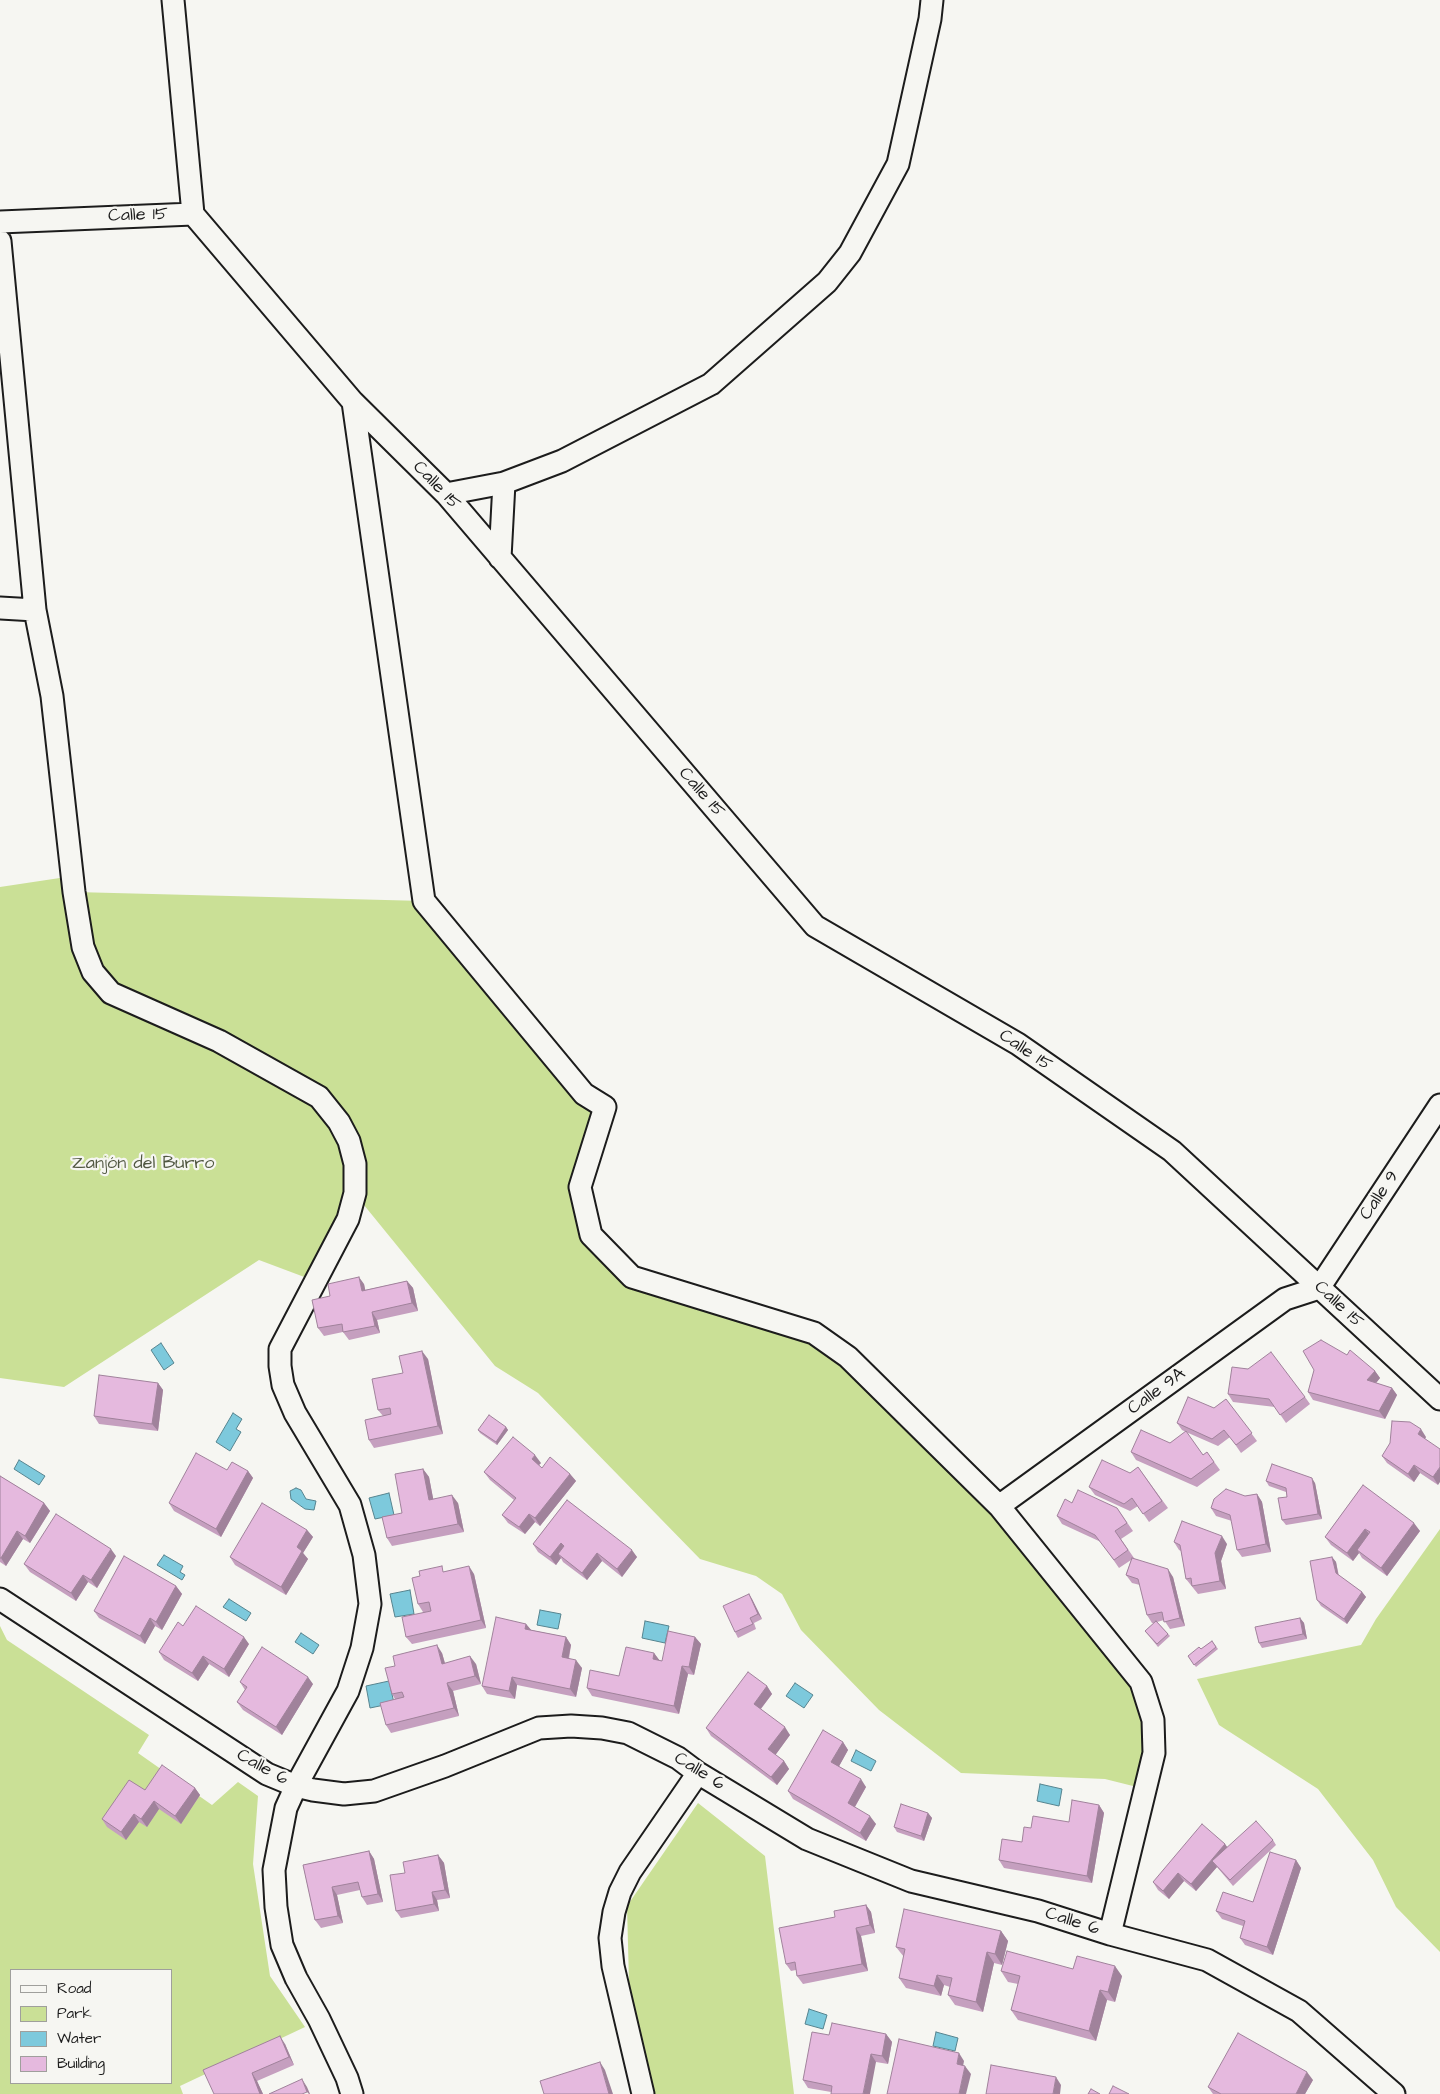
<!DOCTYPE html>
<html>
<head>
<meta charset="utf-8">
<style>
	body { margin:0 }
	#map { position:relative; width:1440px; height:2094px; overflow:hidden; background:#f6f6f2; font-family:"Architects Daughter",sans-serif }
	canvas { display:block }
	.legend { position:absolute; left:10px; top:1969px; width:162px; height:115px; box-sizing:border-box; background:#f6f6f2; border:1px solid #9f9f9c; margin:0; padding:6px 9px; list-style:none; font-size:15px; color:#1c1c1c }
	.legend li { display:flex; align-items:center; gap:10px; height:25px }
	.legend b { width:25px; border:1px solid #9f9f9c }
</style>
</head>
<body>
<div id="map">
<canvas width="1440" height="2094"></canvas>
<ul class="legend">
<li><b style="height:6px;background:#f6f6f2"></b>Road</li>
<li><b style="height:14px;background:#cae096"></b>Park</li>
<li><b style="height:14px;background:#7dc9dc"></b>Water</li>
<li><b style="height:14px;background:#e5b9de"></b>Building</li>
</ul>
</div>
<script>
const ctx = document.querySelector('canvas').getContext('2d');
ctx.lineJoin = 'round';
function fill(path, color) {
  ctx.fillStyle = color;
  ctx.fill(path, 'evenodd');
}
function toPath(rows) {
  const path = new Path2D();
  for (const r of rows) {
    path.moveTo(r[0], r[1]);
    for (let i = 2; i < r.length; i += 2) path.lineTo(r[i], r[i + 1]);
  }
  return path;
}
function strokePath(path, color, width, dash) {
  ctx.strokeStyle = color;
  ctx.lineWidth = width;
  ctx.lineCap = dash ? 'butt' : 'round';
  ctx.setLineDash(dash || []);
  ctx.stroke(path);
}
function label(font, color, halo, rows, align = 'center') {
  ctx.font = font + ' "Architects Daughter",sans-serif';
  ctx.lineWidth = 4.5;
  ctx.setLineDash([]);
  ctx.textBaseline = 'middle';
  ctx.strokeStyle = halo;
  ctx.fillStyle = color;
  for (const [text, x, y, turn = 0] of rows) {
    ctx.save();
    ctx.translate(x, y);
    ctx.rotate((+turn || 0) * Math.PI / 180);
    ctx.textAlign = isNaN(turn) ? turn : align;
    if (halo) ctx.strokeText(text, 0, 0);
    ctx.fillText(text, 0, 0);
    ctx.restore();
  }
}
fill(toPath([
	[73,876,75,892,424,901,605,1107,580,1187,591,1235,632,1277,814,1333,999,1506,1141,1682,1145,1789,1105,1779,961,1773,879,1710,801,1630,782,1594,756,1576,700,1559,538,1393,495,1366,355,1194,315,1281,259,1260,64,1387,0,1378,0,887],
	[1440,1529,1440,1952,1396,1907,1373,1860,1318,1789,1219,1725,1197,1679,1361,1645,1376,1619],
	[0,1626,7,1640,149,1735,138,1753,212,1805,238,1782,258,1796,253,1864,270,1976,305,2027,180,2086,183,2094,0,2094],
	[11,1970,171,1970,171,2083,11,2083],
	[698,1803,765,1856,794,2094,655,2094,629,1983,627,1906]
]), '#cae096');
const water = toPath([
	[161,1343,174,1363,164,1370,151,1350,161,1343],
	[233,1413,242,1419,236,1429,241,1432,230,1451,216,1442,233,1413],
	[19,1460,45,1476,39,1485,14,1469,19,1460],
	[296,1488,301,1490,306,1499,316,1501,314,1510,305,1509,291,1499,290,1491,296,1488],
	[389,1493,394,1515,375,1519,369,1498,389,1493],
	[164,1555,183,1566,180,1572,185,1575,182,1580,157,1565,164,1555],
	[410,1590,414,1614,395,1617,390,1594,410,1590],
	[229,1599,251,1613,246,1621,223,1607,229,1599],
	[540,1610,561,1614,558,1629,537,1625,540,1610],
	[645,1621,669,1626,665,1643,642,1638,645,1621],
	[301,1633,319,1645,313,1654,295,1642,301,1633],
	[389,1681,394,1703,370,1708,366,1686,389,1681],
	[795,1683,813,1695,804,1708,786,1696,795,1683],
	[856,1750,876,1761,871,1771,851,1761,856,1750],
	[1040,1784,1062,1789,1059,1806,1037,1801,1040,1784],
	[809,2009,827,2015,823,2029,805,2024,809,2009],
	[936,2032,958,2038,955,2051,933,2046,936,2032]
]);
fill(water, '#7dc9dc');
strokePath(water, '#56848f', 1);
const minor = toPath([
	[173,0,193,214],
	[193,214,353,402,446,494,815,926,1018,1044,1172,1151,1440,1399],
	[0,222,193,214],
	[0,241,35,610,52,696,74,892,83,947,93,972,111,993,219,1041,319,1097,339,1122,349,1141,355,1164,355,1193,348,1219,280,1349,280,1366,283,1385,295,1413,350,1505,364,1555,370,1604,362,1648,348,1691,296,1786,286,1808,274,1870,276,1907,282,1945,296,1978,319,2019,347,2078,352,2094],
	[353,402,424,901,584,1094,605,1107,580,1187,591,1235,632,1277,814,1333,848,1357,999,1506,1141,1682,1153,1720,1154,1753,1110,1934],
	[446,494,504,483,562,461,711,384,827,282,850,253,898,164,930,19,932,0],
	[500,558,504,483],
	[0,608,35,610],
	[1319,1288,1440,1105],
	[999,1506,1285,1299,1319,1288],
	[0,1599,267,1774,296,1786,313,1790,344,1794,374,1791,445,1766,539,1728,571,1726,602,1728,628,1733,678,1758,698,1773,807,1839,911,1881,1038,1911,1110,1934,1207,1960,1299,2011,1394,2094],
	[643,2094,613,1966,610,1938,614,1912,620,1892,630,1872,698,1773]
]);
strokePath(minor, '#1c1c1c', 25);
strokePath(minor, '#f6f6f2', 21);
fill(toPath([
	[407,1281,413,1288,418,1311,377,1320,380,1333,349,1340,343,1332,324,1336,318,1328,330,1296,364,1284,365,1290],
	[428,1359,443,1434,374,1448,369,1440,383,1416,378,1410,403,1373],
	[1314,1370,1375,1371,1380,1378,1376,1383,1392,1388,1397,1395,1385,1419,1313,1400,1308,1392],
	[158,1383,163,1390,158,1431,99,1424,94,1416],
	[1228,1394,1305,1397,1310,1404,1286,1423,1275,1407,1233,1402],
	[1226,1399,1257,1441,1241,1453,1230,1437,1218,1446,1186,1432,1203,1455,1207,1452,1220,1470,1197,1487,1136,1460,1131,1452,1170,1443,1186,1432,1182,1430,1177,1423,1214,1408],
	[506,1427,508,1430,497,1445,480,1433,478,1430],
	[1426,1437,1425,1439,1438,1485,1420,1473,1414,1482,1387,1463,1382,1456],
	[541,1463,539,1465,542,1468,570,1474,576,1481,540,1526,535,1522,525,1534,508,1523,502,1515,514,1500,490,1480,484,1472],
	[1138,1467,1168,1508,1149,1522,1138,1506,1130,1511,1095,1495,1089,1487,1130,1473],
	[423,1469,429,1477,433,1499,458,1503,464,1532,392,1546,387,1538,402,1513],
	[227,1470,248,1471,253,1478,221,1537,174,1511,169,1503],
	[0,1476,44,1503,50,1511,30,1543,23,1539,6,1566,0,1562],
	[1266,1481,1315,1483,1322,1519,1286,1525,1282,1520,1287,1497,1286,1492,1269,1486],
	[1363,1485,1420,1531,1387,1576,1362,1558,1359,1553,1353,1561,1331,1545,1325,1537],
	[1257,1494,1262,1502,1271,1552,1242,1557,1237,1550,1232,1521,1216,1516,1211,1508,1245,1496],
	[567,1500,637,1557,622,1577,602,1561,587,1580,563,1562,561,1558,556,1565,538,1552,533,1544],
	[1072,1503,1117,1508,1133,1531,1121,1539,1134,1558,1133,1558,1173,1577,1185,1626,1170,1629,1164,1620,1157,1622,1170,1636,1158,1647,1145,1631,1154,1623,1152,1623,1147,1615,1140,1585,1132,1583,1126,1575,1131,1560,1119,1568,1101,1542,1062,1524,1057,1516],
	[307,1530,313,1537,303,1553,308,1559,286,1595,235,1565,230,1557],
	[1174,1542,1227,1544,1221,1561,1226,1589,1198,1594,1186,1579,1181,1551,1179,1550],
	[116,1556,97,1588,88,1582,76,1601,30,1572,24,1564],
	[1332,1557,1336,1562,1339,1576,1362,1592,1366,1597,1347,1624,1321,1606,1317,1600],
	[446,1571,474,1574,486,1628,412,1644,406,1637,423,1612,418,1604],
	[176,1586,182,1594,162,1630,155,1626,145,1644,99,1618,94,1611],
	[749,1594,752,1599,762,1619,754,1623,756,1629,738,1638,735,1632],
	[1300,1618,1304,1623,1307,1639,1262,1648,1259,1643],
	[526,1624,531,1630,566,1637,571,1645,569,1659,582,1668,576,1697,517,1685,515,1699,487,1694,482,1686],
	[183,1626,249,1644,229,1677,209,1664,198,1681,164,1660,159,1652],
	[695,1637,701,1644,694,1675,688,1674,679,1714,592,1696,587,1688,619,1676,654,1653,659,1660,662,1661],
	[1212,1641,1218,1649,1196,1667,1188,1656,1201,1649],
	[442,1653,445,1663,476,1664,481,1684,453,1691,459,1716,391,1733,386,1725,395,1699,392,1694],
	[240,1682,313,1684,282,1735,243,1710,237,1702,245,1690],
	[767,1686,772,1694,761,1709,790,1735,775,1755,784,1761,789,1769,777,1785,711,1736,706,1728],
	[843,1742,848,1750,839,1766,866,1787,855,1807,876,1824,866,1841,793,1799,788,1791],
	[195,1788,200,1795,181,1824,159,1809,147,1827,139,1822,126,1840,107,1827,102,1819,145,1790],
	[1099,1805,1104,1813,1092,1883,1004,1868,999,1860,1022,1842,1031,1828,1069,1822],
	[928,1813,932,1818,924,1841,897,1832,894,1827],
	[1273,1840,1276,1845,1233,1886,1217,1867,1196,1891,1184,1881,1169,1899,1158,1890,1153,1882,1225,1844,1227,1847],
	[369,1851,374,1859,383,1902,367,1905,362,1897,360,1890,337,1895,343,1923,321,1928,315,1920,303,1865],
	[438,1855,444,1863,450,1898,437,1900,439,1911,401,1918,396,1911,405,1873],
	[1296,1860,1301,1868,1273,1955,1245,1945,1240,1938,1243,1926,1222,1919,1216,1911,1253,1902],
	[866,1905,871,1912,875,1933,861,1936,868,1971,803,1984,797,1976,796,1970,791,1971,786,1964,835,1917],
	[1001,1931,1008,1941,1002,1965,994,1963,983,2012,955,2005,948,1995,950,1987,944,1985,941,1996,906,1988,899,1978,904,1957,896,1947],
	[1073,1969,1122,1976,1115,2002,1107,2000,1096,2041,1018,2020,1011,2010,1018,1984,1008,1982,1001,1971],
	[886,2034,892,2042,888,2064,876,2062,831,2092,808,2088,803,2080,829,2035],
	[285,2044,294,2065,257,2081,263,2094,214,2094],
	[1313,2080,1305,2094,1213,2094,1208,2087]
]), '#c59fbf');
fill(toPath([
	[359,1277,364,1284,367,1298,362,1291],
	[407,1281,413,1288,418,1311,412,1303],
	[372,1312,377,1320,380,1333,375,1326],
	[422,1351,428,1359,443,1434,438,1426],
	[1375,1371,1380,1378,1372,1388,1367,1380],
	[158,1383,163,1390,158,1431,152,1424],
	[1392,1388,1397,1395,1385,1419,1379,1411],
	[506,1427,508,1430,497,1445,496,1442],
	[1421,1429,1426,1437,1423,1442,1418,1434],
	[535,1455,541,1463,537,1467,532,1459],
	[1414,1465,1420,1473,1414,1482,1408,1474],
	[1440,1467,1440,1482,1438,1485,1433,1477],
	[423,1469,429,1477,435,1508,429,1500],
	[248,1471,253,1478,221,1537,216,1529],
	[570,1474,576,1481,540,1526,535,1518],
	[1312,1478,1315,1483,1322,1519,1318,1514],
	[1257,1494,1262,1502,1271,1552,1266,1544],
	[452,1495,458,1503,464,1532,458,1524],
	[44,1503,50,1511,30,1543,25,1536],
	[529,1514,535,1522,525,1534,519,1527],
	[1414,1523,1420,1531,1387,1576,1381,1568],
	[1365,1529,1371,1536,1357,1550,1359,1553,1353,1561,1347,1553],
	[307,1530,313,1537,303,1553,308,1559,286,1595,281,1587,297,1547],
	[17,1531,23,1539,6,1566,1,1558],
	[1222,1536,1227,1544,1221,1561,1226,1589,1220,1581,1215,1553],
	[561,1543,567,1551,558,1554,561,1558,556,1565,550,1557],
	[111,1549,116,1556,97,1588,91,1580],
	[632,1550,637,1557,622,1577,617,1569],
	[597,1553,602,1561,587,1580,582,1573],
	[1332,1557,1336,1562,1339,1579,1336,1573],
	[469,1566,474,1574,486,1628,481,1620],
	[1168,1569,1173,1577,1185,1626,1180,1618],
	[83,1575,88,1582,76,1601,71,1593],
	[176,1586,182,1594,162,1630,156,1622],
	[1362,1592,1366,1597,1347,1624,1344,1619],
	[749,1594,752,1599,762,1619,758,1614],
	[150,1618,155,1626,145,1644,140,1636],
	[1300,1618,1304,1623,1307,1639,1303,1634],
	[526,1624,532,1631,525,1629],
	[244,1637,249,1644,229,1677,224,1669],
	[566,1637,571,1645,567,1665,562,1657],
	[695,1637,701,1644,694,1675,689,1667],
	[437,1645,442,1653,447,1671,442,1664],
	[654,1653,660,1661,653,1659],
	[203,1656,209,1664,198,1681,192,1673],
	[470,1656,476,1664,481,1684,475,1676],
	[576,1660,582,1668,576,1697,570,1689],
	[682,1666,688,1674,679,1714,674,1706],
	[308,1677,313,1684,282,1735,276,1727],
	[512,1677,517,1685,515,1699,509,1691],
	[447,1683,453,1691,459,1716,454,1708],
	[767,1686,772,1694,759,1711,754,1704],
	[785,1727,790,1735,774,1757,768,1749],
	[843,1742,848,1750,837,1770,831,1762],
	[784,1761,789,1769,777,1785,771,1777],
	[861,1779,866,1787,853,1810,848,1803],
	[195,1788,200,1795,181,1824,175,1816],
	[154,1801,159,1809,147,1827,141,1819],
	[1099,1805,1104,1813,1092,1883,1087,1876],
	[928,1813,932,1818,924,1841,921,1836],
	[134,1814,139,1822,126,1840,121,1832],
	[870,1816,876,1824,866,1841,860,1833],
	[1225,1844,1230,1851,1212,1861,1217,1867,1196,1891,1191,1884],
	[369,1851,374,1859,383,1902,378,1894],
	[438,1855,444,1863,450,1898,445,1890],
	[1296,1860,1301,1868,1273,1955,1267,1947],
	[1178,1873,1184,1881,1169,1899,1163,1891],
	[332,1887,337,1895,343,1923,338,1916],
	[432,1892,437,1900,439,1911,434,1904],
	[866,1905,871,1912,875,1933,870,1925],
	[856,1928,861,1936,868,1971,862,1964],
	[1001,1931,1008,1941,1002,1965,995,1954],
	[987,1952,994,1963,983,2012,976,2002],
	[1115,1966,1122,1976,1115,2002,1108,1992],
	[937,1975,944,1985,941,1996,934,1986],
	[1100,1990,1107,2000,1096,2041,1089,2031],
	[886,2034,892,2042,888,2064,882,2056],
	[280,2036,285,2044,294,2065,289,2057],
	[959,2053,964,2061,962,2072,957,2064],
	[871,2054,876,2062,870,2094,863,2094],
	[600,2062,605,2070,613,2094,609,2094],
	[965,2066,971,2074,966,2094,959,2094],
	[1307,2072,1313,2080,1305,2094,1296,2094],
	[252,2073,257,2081,263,2094,260,2094],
	[1056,2077,1061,2085,1060,2094,1053,2094],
	[302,2079,307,2087,310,2094,309,2094,307,2092]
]), '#a0829b');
const building = toPath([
	[359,1277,362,1291,407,1281,412,1303,372,1312,375,1326,343,1332,342,1324,318,1328,312,1300,330,1296,328,1284,359,1277],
	[1321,1340,1347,1355,1350,1350,1375,1371,1367,1380,1392,1388,1379,1411,1308,1392,1314,1370,1303,1351,1321,1340],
	[422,1351,438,1426,369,1440,365,1420,391,1414,390,1408,378,1410,372,1379,403,1373,399,1356,422,1351],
	[1271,1352,1305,1397,1280,1415,1269,1399,1228,1394,1232,1367,1248,1369,1271,1352],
	[99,1375,158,1383,152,1424,94,1416,99,1375],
	[1188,1397,1214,1408,1226,1399,1252,1433,1236,1445,1224,1430,1212,1439,1177,1423,1188,1397],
	[489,1415,506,1427,496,1442,478,1430,489,1415],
	[1392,1421,1410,1422,1421,1429,1418,1434,1440,1449,1440,1467,1433,1477,1414,1465,1408,1474,1382,1456,1390,1443,1392,1421],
	[1141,1430,1170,1443,1186,1431,1203,1455,1207,1452,1214,1462,1191,1479,1131,1452,1141,1430],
	[513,1437,535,1455,532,1459,542,1468,550,1457,570,1474,535,1518,529,1514,519,1527,502,1515,516,1498,484,1472,513,1437],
	[196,1453,227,1470,232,1462,248,1471,216,1529,169,1503,196,1453],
	[1102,1460,1130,1473,1138,1467,1162,1501,1143,1514,1132,1498,1124,1504,1089,1487,1102,1460],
	[1272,1464,1312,1478,1318,1514,1282,1520,1278,1498,1287,1497,1286,1488,1266,1481,1272,1464],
	[423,1469,429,1500,452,1495,458,1524,387,1538,382,1517,402,1513,395,1474,423,1469],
	[0,1476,44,1503,25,1536,17,1531,1,1558,0,1558,0,1476],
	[1363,1485,1414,1523,1381,1568,1357,1550,1370,1532,1365,1529,1347,1553,1325,1537,1363,1485],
	[1226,1489,1245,1496,1257,1494,1266,1544,1237,1550,1230,1515,1211,1508,1214,1499,1226,1489],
	[1078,1490,1117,1508,1127,1523,1115,1531,1128,1550,1114,1560,1095,1535,1057,1516,1065,1499,1072,1503,1078,1490],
	[567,1500,632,1550,617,1569,597,1553,582,1573,558,1554,564,1546,561,1543,550,1557,533,1544,567,1500],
	[262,1503,307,1530,297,1547,302,1551,281,1587,230,1557,262,1503],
	[56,1514,111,1549,91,1580,83,1575,71,1593,24,1564,56,1514],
	[1182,1521,1222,1536,1215,1553,1220,1581,1192,1586,1191,1578,1186,1579,1180,1545,1174,1542,1182,1521],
	[124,1556,176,1586,156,1622,150,1618,140,1636,94,1611,124,1556],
	[1332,1557,1336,1573,1362,1592,1344,1619,1317,1600,1310,1561,1332,1557],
	[1132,1558,1168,1569,1180,1618,1164,1622,1162,1612,1147,1615,1138,1579,1126,1575,1132,1558],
	[442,1566,443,1572,469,1566,481,1620,406,1637,402,1617,431,1611,429,1602,418,1604,412,1578,420,1576,419,1571,442,1566],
	[749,1594,758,1614,750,1618,753,1624,735,1632,723,1606,749,1594],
	[196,1606,244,1637,224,1669,203,1656,192,1673,159,1652,178,1622,183,1626,196,1606],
	[496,1617,526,1624,525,1629,566,1637,562,1657,576,1660,570,1689,512,1677,509,1691,482,1686,496,1617],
	[1300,1618,1303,1634,1259,1643,1255,1627,1300,1618],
	[1156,1621,1168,1634,1157,1644,1145,1631,1156,1621],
	[668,1631,695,1637,689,1667,682,1666,674,1706,587,1688,590,1670,619,1676,626,1647,654,1653,653,1659,662,1661,668,1631],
	[1212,1641,1216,1647,1194,1665,1188,1656,1199,1647,1201,1649,1212,1641],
	[437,1645,442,1664,470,1656,475,1676,447,1683,454,1708,386,1725,380,1703,404,1697,402,1692,392,1694,385,1668,395,1666,393,1656,437,1645],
	[262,1647,308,1677,276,1727,237,1702,247,1687,240,1682,262,1647],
	[748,1672,767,1686,754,1704,785,1727,768,1749,784,1761,771,1777,706,1728,748,1672],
	[823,1730,843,1742,831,1762,861,1779,848,1803,870,1816,860,1833,788,1791,823,1730],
	[162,1765,195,1788,175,1816,154,1801,141,1819,134,1814,121,1832,102,1819,129,1780,145,1790,162,1765],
	[1072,1800,1099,1805,1087,1876,999,1860,1002,1839,1022,1842,1024,1827,1031,1828,1033,1816,1069,1822,1072,1800],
	[901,1804,928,1813,921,1836,894,1827,901,1804],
	[1256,1821,1273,1840,1230,1880,1212,1861,1256,1821],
	[1202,1824,1225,1844,1191,1884,1178,1873,1163,1891,1153,1882,1202,1824],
	[369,1851,378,1894,362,1897,358,1882,332,1887,338,1916,315,1920,303,1865,369,1851],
	[1270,1852,1296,1860,1267,1947,1240,1938,1245,1921,1216,1911,1223,1892,1253,1902,1270,1852],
	[438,1855,445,1890,432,1892,434,1904,396,1911,390,1875,405,1873,403,1862,438,1855],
	[866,1905,870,1925,856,1928,862,1964,797,1976,795,1962,786,1964,779,1928,835,1917,834,1911,866,1905],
	[904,1909,1001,1931,995,1954,987,1952,976,2002,948,1995,952,1978,937,1975,934,1986,899,1978,905,1949,896,1947,904,1909],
	[1007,1951,1073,1969,1077,1956,1115,1966,1108,1992,1100,1990,1089,2031,1011,2010,1020,1976,1001,1971,1007,1951],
	[832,2023,886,2034,882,2056,871,2054,863,2094,831,2094,832,2086,803,2080,812,2032,829,2035,832,2023],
	[1238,2033,1307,2072,1296,2094,1221,2094,1208,2087,1238,2033],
	[280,2036,289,2057,252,2073,260,2094,214,2094,203,2070,280,2036],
	[899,2039,959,2053,957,2064,965,2066,959,2094,887,2094,899,2039],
	[600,2062,609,2094,544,2094,540,2081,600,2062],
	[991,2065,1056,2077,1053,2094,986,2094,991,2065],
	[302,2079,307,2092,302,2094,269,2094,302,2079],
	[1113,2086,1129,2094,1109,2094,1113,2086],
	[1091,2089,1100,2094,1088,2094,1091,2089]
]);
fill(building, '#e5b9de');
strokePath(building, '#a0829b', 1);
label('18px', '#1c1c1c', '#f6f6f2', [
	["Calle 15",138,216,-2],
	["Calle 15",436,486,46],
	["Calle 15",701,793,49],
	["Calle 15",1025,1051,34],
	["Calle 9",1380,1196,-56],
	["Calle 15",1338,1305,43],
	["Calle 9A",1157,1392,-36],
	["Calle 6",262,1768,29],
	["Calle 6",699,1772,32],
	["Calle 6",1072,1922,18]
]);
label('18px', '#505741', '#f6f6f2', [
	["Zanjón del Burro",143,1164]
]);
</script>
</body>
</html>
